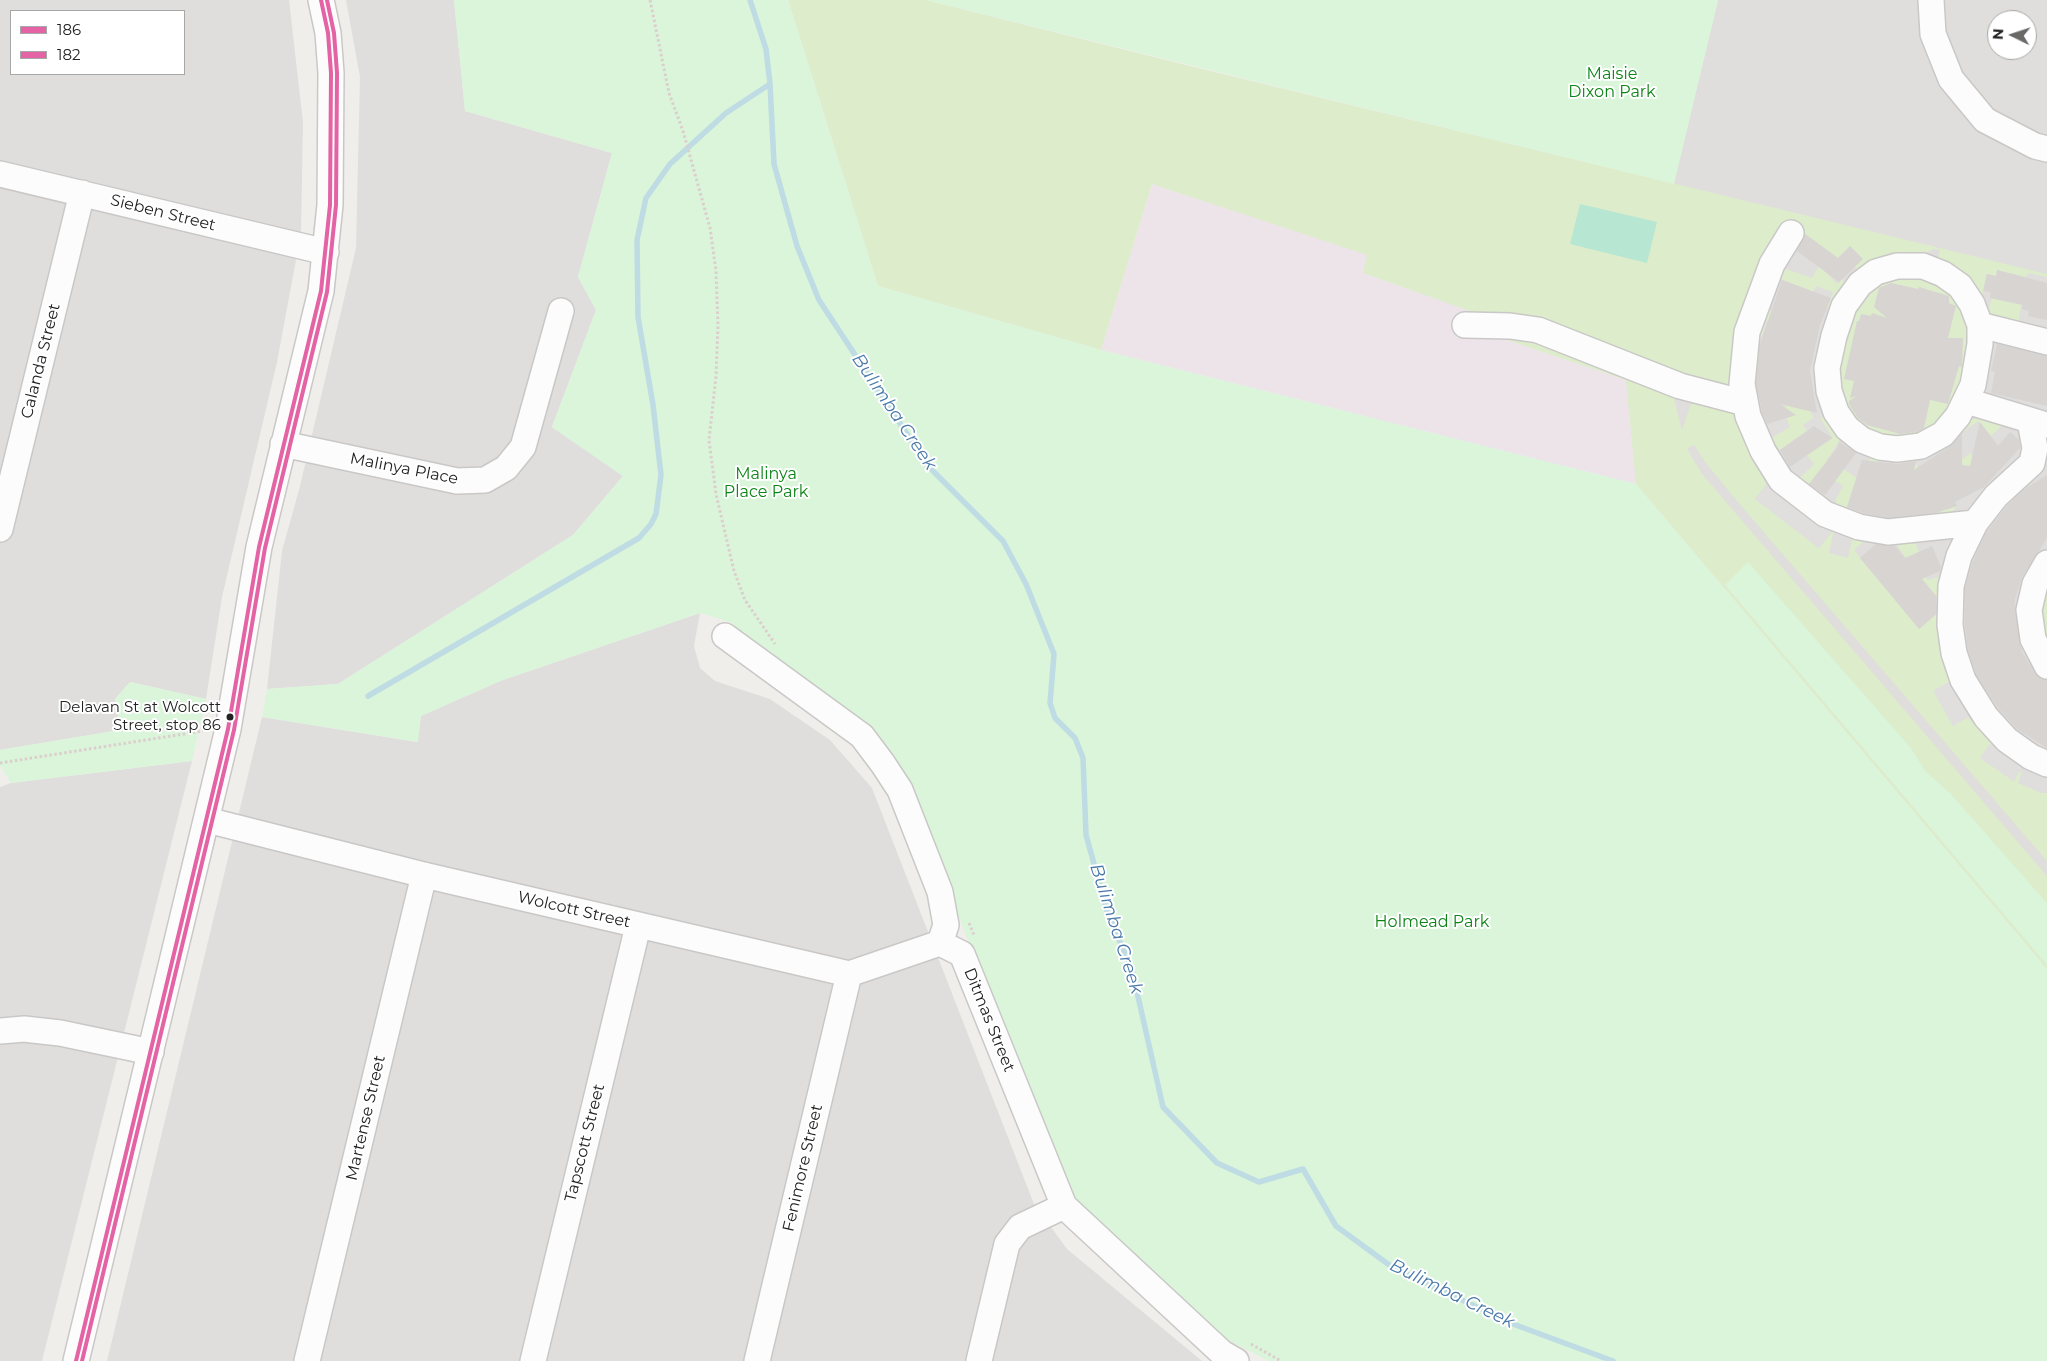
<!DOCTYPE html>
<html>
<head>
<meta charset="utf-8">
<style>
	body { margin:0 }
	#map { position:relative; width:2047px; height:1361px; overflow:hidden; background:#f0eeeb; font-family:Montserrat,sans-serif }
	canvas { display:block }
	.legend { position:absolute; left:10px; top:10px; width:175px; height:65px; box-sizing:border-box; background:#fff; border:1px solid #a7a7a7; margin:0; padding:6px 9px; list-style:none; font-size:15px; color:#222 }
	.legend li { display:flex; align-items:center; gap:10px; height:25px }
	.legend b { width:25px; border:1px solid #a7a7a7 }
	.north { position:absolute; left:1987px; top:10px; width:50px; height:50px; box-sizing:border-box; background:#fff; border:1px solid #a7a7a7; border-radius:50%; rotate:274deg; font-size:14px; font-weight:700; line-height:20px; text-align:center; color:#222 }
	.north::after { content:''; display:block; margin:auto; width:18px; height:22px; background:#6a6968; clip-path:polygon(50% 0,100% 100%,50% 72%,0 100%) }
</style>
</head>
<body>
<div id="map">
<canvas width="2047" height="1361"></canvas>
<ul class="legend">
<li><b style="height:6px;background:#e463a4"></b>186</li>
<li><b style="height:6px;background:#e463a4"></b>182</li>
</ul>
<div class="north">N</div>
</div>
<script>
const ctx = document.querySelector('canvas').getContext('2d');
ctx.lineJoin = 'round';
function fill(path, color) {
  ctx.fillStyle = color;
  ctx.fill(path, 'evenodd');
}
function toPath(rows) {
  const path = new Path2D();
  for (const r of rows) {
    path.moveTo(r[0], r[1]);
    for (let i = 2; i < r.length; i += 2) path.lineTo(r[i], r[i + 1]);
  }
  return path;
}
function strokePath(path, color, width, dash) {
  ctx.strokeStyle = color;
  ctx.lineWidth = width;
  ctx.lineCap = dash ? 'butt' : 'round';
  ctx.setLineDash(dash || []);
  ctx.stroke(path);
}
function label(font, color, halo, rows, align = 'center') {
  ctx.font = font + ' Montserrat,sans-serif';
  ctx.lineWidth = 4;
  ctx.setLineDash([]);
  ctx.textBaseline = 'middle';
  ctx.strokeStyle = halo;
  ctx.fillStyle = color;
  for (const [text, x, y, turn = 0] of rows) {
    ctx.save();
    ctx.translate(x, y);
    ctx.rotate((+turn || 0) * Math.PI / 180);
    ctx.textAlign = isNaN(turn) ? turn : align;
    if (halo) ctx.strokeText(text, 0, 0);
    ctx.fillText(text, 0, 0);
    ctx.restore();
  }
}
fill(toPath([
	[0,0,289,0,303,122,301,233,277,362,222,597,206,699,130,682,115,699,120,730,0,750],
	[11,11,184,11,184,74,11,74],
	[346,0,454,0,465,111,612,153,578,277,596,310,552,427,623,476,573,535,338,684,267,689,282,551,300,486,356,248,360,77],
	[1718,0,2047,0,2047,969,1636,484,1626,380],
	[1997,20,2027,20,2027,50,1997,50],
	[700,613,694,646,700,668,715,681,770,699,830,740,872,788,1034,1204,1067,1249,1202,1361,107,1361,262,717,417,742,421,716,500,681],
	[192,761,42,1361,0,1361,0,787,11,783]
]), '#dfdedc');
fill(toPath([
	[1152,184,1368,255,1363,273,1496,320,1490,334,1626,380,1636,484,1101,350]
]), '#ede4e9');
fill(toPath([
	[788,0,926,0,1190,66,2047,274,2047,277,2028,273,2026,277,1997,270,1996,276,1987,274,1983,293,1977,297,1967,283,1950,269,1949,263,1938,258,1940,250,1933,249,1924,254,1925,258,1892,258,1858,272,1855,266,1862,258,1850,246,1825,271,1837,284,1842,280,1847,282,1834,308,1827,307,1833,292,1816,286,1803,317,1812,321,1810,326,1803,325,1795,359,1803,361,1800,379,1792,381,1797,408,1809,406,1813,418,1803,425,1818,448,1833,438,1820,418,1828,415,1843,435,1826,462,1834,467,1836,464,1857,478,1874,453,1879,459,1877,482,1905,485,1908,460,1899,459,1897,463,1893,458,1913,456,1926,489,1953,478,1942,449,1936,451,1935,448,1953,436,1964,423,1977,418,2004,424,1991,436,1978,421,1950,442,1963,459,1970,453,1976,460,1989,450,1991,453,1986,459,1992,464,1960,480,1962,483,1925,497,1930,514,1957,506,1950,514,1924,521,1920,515,1916,495,1902,497,1902,493,1890,492,1888,521,1880,522,1877,513,1880,496,1866,493,1867,490,1854,486,1846,511,1865,517,1852,517,1836,511,1836,499,1843,486,1830,477,1833,473,1823,466,1807,487,1815,494,1809,494,1798,484,1798,480,1814,464,1803,450,1806,447,1799,437,1777,452,1788,469,1775,456,1768,443,1771,438,1790,427,1784,412,1787,411,1783,398,1758,406,1764,426,1760,425,1753,403,1759,398,1777,395,1778,380,1782,380,1784,367,1756,364,1755,385,1751,380,1752,366,1754,355,1781,356,1785,338,1789,339,1792,327,1766,321,1761,340,1759,334,1764,311,1768,310,1788,316,1795,298,1800,299,1804,288,1778,278,1775,280,1780,267,1812,278,1828,251,1804,233,1802,235,1792,220,1783,226,1764,260,1745,313,1735,362,1734,394,1723,394,1624,361,1620,372,1667,388,1673,395,1682,431,1690,406,1700,399,1725,407,1738,418,1746,440,1770,480,1755,499,1819,548,1834,529,1829,553,1848,558,1853,536,1867,539,1854,550,1880,582,1907,560,1894,541,1915,541,1919,552,1913,555,1921,571,1928,580,1942,576,1944,579,1941,595,1938,598,1920,577,1895,599,1919,629,1939,612,1945,657,1954,679,1934,691,1953,726,1968,717,1991,743,1981,758,2013,781,2019,771,2022,772,2018,783,2041,793,2047,793,2047,861,1737,501,1705,462,1695,446,1692,445,1687,449,1702,474,2047,876,2047,969,1636,484,1626,380,1489,334,1495,320,1363,273,1367,255,1152,184,1101,350,878,286],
	[1913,274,1947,288,1969,321,1968,368,1947,418,1920,436,1884,439,1858,426,1836,388,1847,321,1865,290,1878,282],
	[1992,298,2021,305,2018,326,1987,314],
	[2047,577,2047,648,2039,627]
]), '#ddeccb');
fill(toPath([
	[454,0,788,0,878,286,1101,350,1636,484,2047,969,2047,1361,1269,1361,1222,1337,1072,1201,906,784,745,639,730,622,700,613,500,681,421,716,418,742,262,717,267,689,338,684,573,535,623,476,552,427,596,310,578,277,612,153,465,111],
	[926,0,1718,0,1674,184],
	[1748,562,1911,748,1925,771,1950,793,2047,903,2047,965,1725,585],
	[130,682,206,699,192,761,11,783,0,766,0,750,120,730,115,699]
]), '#daf5da');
fill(toPath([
	[1580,204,1657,222,1647,263,1570,244]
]), '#b7e6d2');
fill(toPath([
	[1770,480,1834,529,1819,548,1755,499],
	[1954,679,1973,714,1953,726,1933,691],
	[1994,739,2024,763,2014,781,1980,758]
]), '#e0dfde');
strokePath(toPath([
	[750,0,766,49,770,84,774,164,797,246,819,300,928,466,1003,541,1026,584,1054,654,1050,703,1055,718,1075,738,1083,758,1086,835,1107,911,1132,970,1163,1107,1217,1163,1259,1182,1303,1169,1336,1226,1392,1267,1513,1324,1613,1361],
	[368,696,639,538,651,524,656,514,661,475,653,405,638,317,637,240,646,198,670,164,726,113,770,84]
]), '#bfdbe3', 5.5);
fill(toPath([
	[1805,234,1838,258,1850,246,1863,259,1839,282,1797,251],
	[1997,270,2047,283,2047,320,2028,316,2029,311,2022,309,2023,305,1990,298,1991,292,1983,291,1987,274,1996,276],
	[1782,280,1831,298,1820,325,1810,371,1817,413,1780,404,1796,415,1767,424,1762,412,1756,383,1760,344],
	[1891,283,1918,289,1919,287,1949,296,1949,303,1956,306,1948,338,1963,338,1962,367,1959,366,1948,404,1930,400,1924,428,1917,432,1900,434,1867,425,1858,418,1849,404,1849,401,1857,396,1850,398,1854,381,1844,379,1857,321,1859,321,1861,314,1871,316,1872,313,1887,318,1874,307,1879,288],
	[1997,344,2047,356,2047,406,1991,393,1995,372,1991,371],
	[1980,422,1998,446,2010,432,2019,440,2020,448,1984,487,1955,502,1957,506,1936,513,1888,518,1863,513,1847,507,1862,460,1898,464,1916,461,1914,470,1950,446,1962,434,1962,465,1970,466],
	[1814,426,1832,438,1790,467,1780,450],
	[1839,442,1856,453,1825,495,1809,484,1838,447],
	[2047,475,2047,538,2022,577,2015,599,2015,612,2022,652,2035,673,2040,678,2047,680,2047,748,2017,729,1998,708,1976,674,1968,650,1965,625,1965,588,1973,561,1985,534,2007,506,2023,490],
	[1876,544,1895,546,1905,558,1932,546,1941,567,1940,571,1922,579,1936,596,1936,614,1919,629,1860,558]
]), '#d7d4d2');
const minor = toPath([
	[1931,0,1933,34,1951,79,1985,120,2035,146,2047,149],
	[0,174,326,252],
	[1791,233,1772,264,1747,332,1742,384,1748,416,1763,451,1781,480,1825,514,1859,527,1888,532,1975,523],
	[1897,266,1923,266,1943,274,1960,286,1972,304,1980,325,1980,344,1973,385,1958,416,1943,434,1921,446,1897,449,1880,447,1862,440,1847,428,1836,412,1829,391,1827,368,1834,336,1844,306,1860,284,1876,272,1897,266],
	[1465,325,1510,326,1538,330,1680,386,1745,403],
	[1980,325,2047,342],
	[1967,401,2046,425],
	[2030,421,2035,448,2032,463,1996,496,1975,523,1959,556,1951,586,1950,625,1954,653,1963,680,1986,717,2007,740,2031,757,2047,764],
	[283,444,457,481,485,480,506,468,523,447,561,311],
	[0,529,82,193],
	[2047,563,2035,584,2029,610,2033,639,2047,666],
	[725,636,862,736,883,764,900,790,940,892,946,925,940,943,962,954,1064,1206,1222,1353,1236,1361],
	[207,820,424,875,849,974,940,943],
	[0,1031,24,1029,60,1033,151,1052],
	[76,1361,228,729,259,547,321,291,330,205,331,73,328,33,321,0],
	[307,1361,424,875],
	[533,1361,638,926],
	[757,1361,849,974],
	[979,1361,1007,1244,1020,1227,1064,1206]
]);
strokePath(minor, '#c9c8c7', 28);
strokePath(toPath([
	[650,0,669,93,683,131,710,228,716,271,718,325,716,376,709,440,716,494,734,571,745,600,775,644],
	[0,763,203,731],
	[969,923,974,935],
	[1251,1344,1281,1361]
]), '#dccecd', 3, [2.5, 2.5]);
strokePath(minor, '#fdfcfc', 25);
strokePath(toPath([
	[76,1361,228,729,259,547,321,291,330,205,331,73,328,33,321,0]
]), '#e463a4', 4);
strokePath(toPath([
	[82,1361,234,730,265,548,327,292,336,205,337,73,334,33,327,0]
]), '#e463a4', 4);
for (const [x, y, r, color] of [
	[230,717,4.5,"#222"]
]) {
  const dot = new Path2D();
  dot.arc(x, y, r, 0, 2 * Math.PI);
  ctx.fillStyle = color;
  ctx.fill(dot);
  strokePath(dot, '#fff', 2);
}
label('15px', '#222', '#fff', [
	["Delavan St at Wolcott",221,708],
	["Street, stop 86",221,726]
], 'right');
label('16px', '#0c8416', '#fff', [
	["Maisie",1612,74],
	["Dixon Park",1612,92],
	["Malinya",766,474],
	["Place Park",766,492],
	["Holmead Park",1432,922]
]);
label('16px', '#222', '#fff', [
	["Sieben Street",163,213,14],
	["Calanda Street",41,361,-76],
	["Malinya Place",404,469,11],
	["Wolcott Street",574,910,13],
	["Ditmas Street",989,1020,68],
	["Martense Street",366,1118,-77],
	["Tapscott Street",585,1143,-76],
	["Fenimore Street",803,1168,-77]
]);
label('italic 18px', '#4a7aab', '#fff', [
	["Bulimba Creek",894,412,56],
	["Bulimba Creek",1116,929,72],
	["Bulimba Creek",1452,1294,26]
]);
</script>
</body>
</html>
